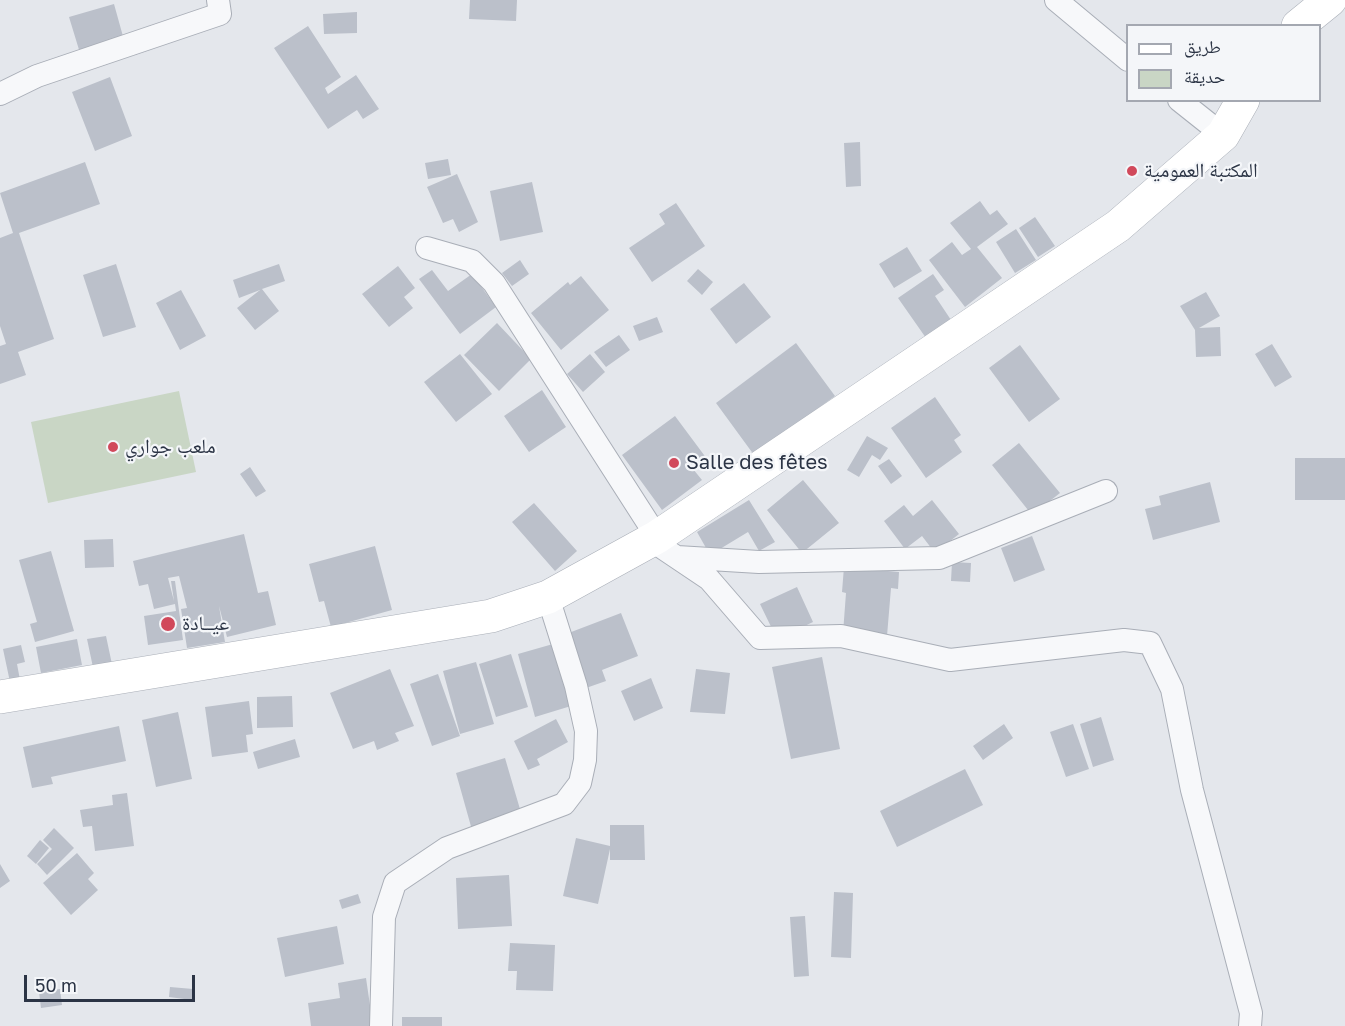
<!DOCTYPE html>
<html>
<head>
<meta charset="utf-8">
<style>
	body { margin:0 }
	#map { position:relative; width:1345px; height:1026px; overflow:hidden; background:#e4e7ec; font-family:"Golos Text","Noto Naskh Arabic",sans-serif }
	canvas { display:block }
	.legend { position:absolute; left:1126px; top:24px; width:195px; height:78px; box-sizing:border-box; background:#f4f6f9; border:2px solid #a4a8b1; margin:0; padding:8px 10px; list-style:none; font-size:18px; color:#2b3445 }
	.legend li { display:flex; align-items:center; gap:12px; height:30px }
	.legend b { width:30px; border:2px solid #a4a8b1 }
	.scale { position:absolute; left:24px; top:975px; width:171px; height:27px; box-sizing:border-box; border:3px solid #2b3445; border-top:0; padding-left:8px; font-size:18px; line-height:21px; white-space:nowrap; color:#2b3445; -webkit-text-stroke:4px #f4f6f9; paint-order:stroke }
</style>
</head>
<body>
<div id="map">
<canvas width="1345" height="1026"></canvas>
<ul class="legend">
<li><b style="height:8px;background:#fff"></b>طريق</li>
<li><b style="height:16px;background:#c9d6c5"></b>حديقة</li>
</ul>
<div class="scale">50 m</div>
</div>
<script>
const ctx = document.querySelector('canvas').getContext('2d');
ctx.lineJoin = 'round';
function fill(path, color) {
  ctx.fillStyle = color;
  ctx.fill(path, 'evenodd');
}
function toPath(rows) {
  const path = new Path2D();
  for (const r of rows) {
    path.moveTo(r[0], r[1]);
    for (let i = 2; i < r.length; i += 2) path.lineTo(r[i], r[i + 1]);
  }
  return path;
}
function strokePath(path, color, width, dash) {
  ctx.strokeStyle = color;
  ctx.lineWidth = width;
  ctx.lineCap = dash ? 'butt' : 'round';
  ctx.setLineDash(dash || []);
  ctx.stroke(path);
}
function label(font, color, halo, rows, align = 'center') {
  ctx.font = font + ' "Golos Text","Noto Naskh Arabic",sans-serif';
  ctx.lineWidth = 4.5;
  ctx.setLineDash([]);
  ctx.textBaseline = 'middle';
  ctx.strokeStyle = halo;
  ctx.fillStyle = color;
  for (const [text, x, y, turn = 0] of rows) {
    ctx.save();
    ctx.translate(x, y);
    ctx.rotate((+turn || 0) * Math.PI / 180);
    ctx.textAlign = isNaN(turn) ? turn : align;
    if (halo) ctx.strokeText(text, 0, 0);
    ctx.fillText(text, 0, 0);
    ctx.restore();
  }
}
fill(toPath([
	[179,391,196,472,48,503,31,422]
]), '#c9d6c5');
fill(toPath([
	[470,0,517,0,516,21,469,19],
	[114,4,124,40,80,53,69,17],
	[357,12,357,33,324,34,323,14],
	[308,26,341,77,325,88,328,94,356,75,379,109,363,119,357,110,328,129,274,48],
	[110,77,132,136,95,151,72,92],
	[860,142,861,186,846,187,844,143],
	[448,159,451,175,428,179,425,163],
	[85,162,100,204,19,233,54,339,18,352,26,375,0,384,0,346,6,344,0,326,0,238,13,233,0,193],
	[457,174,478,222,459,232,453,219,443,223,427,187],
	[532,182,543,232,500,241,490,191],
	[980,201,990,215,997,210,1008,224,977,247,1002,278,965,307,929,260,952,242,962,255,971,249,950,223],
	[676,203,705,246,652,282,629,248,665,224,659,214],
	[1035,217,1055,246,1038,257,1019,228],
	[1016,229,1036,260,1015,273,996,242],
	[907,247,922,271,894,288,879,264],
	[520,260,529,274,512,286,502,273],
	[116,264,136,327,103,337,83,275],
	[279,264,285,281,262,289,279,311,255,330,237,308,260,290,239,298,233,280],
	[398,266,415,288,404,297,413,308,389,327,362,294],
	[698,269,713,282,702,295,687,281],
	[432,270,448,291,472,274,496,307,460,334,419,279],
	[933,274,944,290,935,296,951,320,926,338,898,298],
	[581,276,609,310,561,350,531,313,568,282,570,285],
	[744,283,771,317,736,344,710,309],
	[181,290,206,336,180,350,156,303],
	[1206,292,1220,316,1199,328,1220,327,1221,356,1196,357,1195,330,1180,306],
	[657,317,663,332,639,341,633,326],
	[497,323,531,359,499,391,464,355],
	[619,335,630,350,606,367,594,352],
	[796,343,835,396,754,455,716,403],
	[1272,344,1292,377,1275,387,1255,354],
	[1020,345,1060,399,1029,422,989,368],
	[460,354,492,394,456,422,424,382],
	[590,354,605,372,583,392,567,374],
	[542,390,566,427,529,452,504,416],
	[935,397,961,435,954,440,962,452,926,478,891,428],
	[675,416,707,459,693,469,702,480,662,510,622,455],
	[867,436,888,448,880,460,872,455,859,477,847,470],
	[1019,443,1060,493,1032,515,992,465],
	[1295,458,1345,458,1345,500,1295,500],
	[889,459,902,476,891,484,878,466],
	[250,467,266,491,256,497,240,474],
	[803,480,839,523,802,553,767,510],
	[1210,482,1220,522,1153,540,1145,509,1161,505,1159,496],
	[749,500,775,542,759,551,748,532,710,555,697,532],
	[932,500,959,534,935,553,922,536,905,549,884,521,904,505,913,516],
	[534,503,577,551,555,571,512,522],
	[244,534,258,593,268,591,276,625,227,637,219,606,225,642,187,648,181,609,187,608,179,576,168,578,174,601,171,581,175,581,183,640,148,645,144,616,176,611,175,604,154,609,148,584,139,586,133,561],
	[1032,536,1045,570,1014,582,1001,548],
	[113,539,114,567,85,568,84,540],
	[375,546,392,610,331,627,324,601,319,602,309,564],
	[51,551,74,631,35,642,30,624,37,622,19,560],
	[952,562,971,563,970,582,951,581],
	[844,567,899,572,898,589,891,588,887,636,843,633,846,593,842,592],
	[797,587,813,622,777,639,760,604],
	[621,613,638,656,602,670,606,681,586,688,566,634],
	[106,636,113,669,94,672,87,639],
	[77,639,82,665,41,673,36,647],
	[553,644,571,706,535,717,518,654],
	[21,645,25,662,17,664,20,680,10,682,3,649],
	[511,654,528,707,496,717,479,664],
	[822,657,840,749,791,759,772,667],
	[476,662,494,724,460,734,443,671],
	[390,669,414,726,395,733,399,741,377,750,374,741,353,749,330,693],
	[696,669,730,673,725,714,690,712],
	[438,674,460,736,432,746,410,684],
	[651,678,663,708,634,721,621,691],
	[292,696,293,727,257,728,257,697],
	[249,701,253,734,246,735,248,752,212,757,205,707],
	[178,712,192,779,156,787,142,720],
	[1101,717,1114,760,1093,767,1080,724],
	[556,719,568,742,537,759,540,765,528,770,514,741],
	[1004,724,1013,738,983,760,973,746],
	[1073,724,1089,769,1066,777,1050,732],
	[119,726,126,761,51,777,53,784,32,788,23,747],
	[295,739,300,757,258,769,253,752],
	[505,758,522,816,472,830,456,773],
	[965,769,983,805,897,847,880,811],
	[127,793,134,846,95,851,92,826,83,827,80,810,113,805,112,795],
	[610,825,644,825,645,860,610,860,610,849,598,904,563,896,576,838,610,846],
	[54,828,74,848,47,875,37,864,52,849,43,840],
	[40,840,49,848,36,864,27,856],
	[77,853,94,873,88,879,98,890,71,915,43,883],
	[0,864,10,881,0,888],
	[509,875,512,926,458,929,456,878],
	[834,892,853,893,851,958,831,957],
	[358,894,361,903,342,909,339,900],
	[805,916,809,976,794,977,790,917],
	[337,926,344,964,285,977,277,938],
	[510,943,555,945,553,991,516,990,517,971,508,971],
	[366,978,373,1026,311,1026,308,1003,340,998,338,983],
	[170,987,193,989,192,1000,169,997],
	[60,989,62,1005,41,1008,39,992],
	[402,1017,442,1017,442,1026,402,1026]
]), '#bbc0ca');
const street = toPath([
	[1056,0,1128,60],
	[0,94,37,76,220,14,218,0],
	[1179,100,1223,135],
	[427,248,472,261,494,283,657,537],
	[651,540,709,579,760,638,841,636,950,660,1124,640,1150,643,1172,689,1192,790,1251,1013,1250,1026],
	[677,557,759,562,939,558,1106,491],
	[381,1026,384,917,395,883,447,848,564,804,580,783,585,760,586,731,576,686,548,597]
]);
const secondary = toPath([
	[1298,26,1330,0],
	[0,697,491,616,548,597,657,537,1118,226,1223,135,1243,100]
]);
strokePath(street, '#a9aeb7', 24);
strokePath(secondary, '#a9aeb7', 34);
strokePath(street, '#f7f8fa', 22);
strokePath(secondary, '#fff', 33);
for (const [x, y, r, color] of [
	[1132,171,6,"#d1495b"],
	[113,447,6,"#d1495b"],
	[674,463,6,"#d1495b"],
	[168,624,8,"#d1495b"]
]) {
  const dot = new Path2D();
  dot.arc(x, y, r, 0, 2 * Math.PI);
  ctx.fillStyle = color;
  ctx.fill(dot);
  strokePath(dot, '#f4f6f9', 2);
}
label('20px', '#2b3445', '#f4f6f9', [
	["المكتبة العمومية",1144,171],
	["ملعب جواري",125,447],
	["Salle des fêtes",686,463],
	["عيــادة",182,624]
], 'left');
</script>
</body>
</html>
